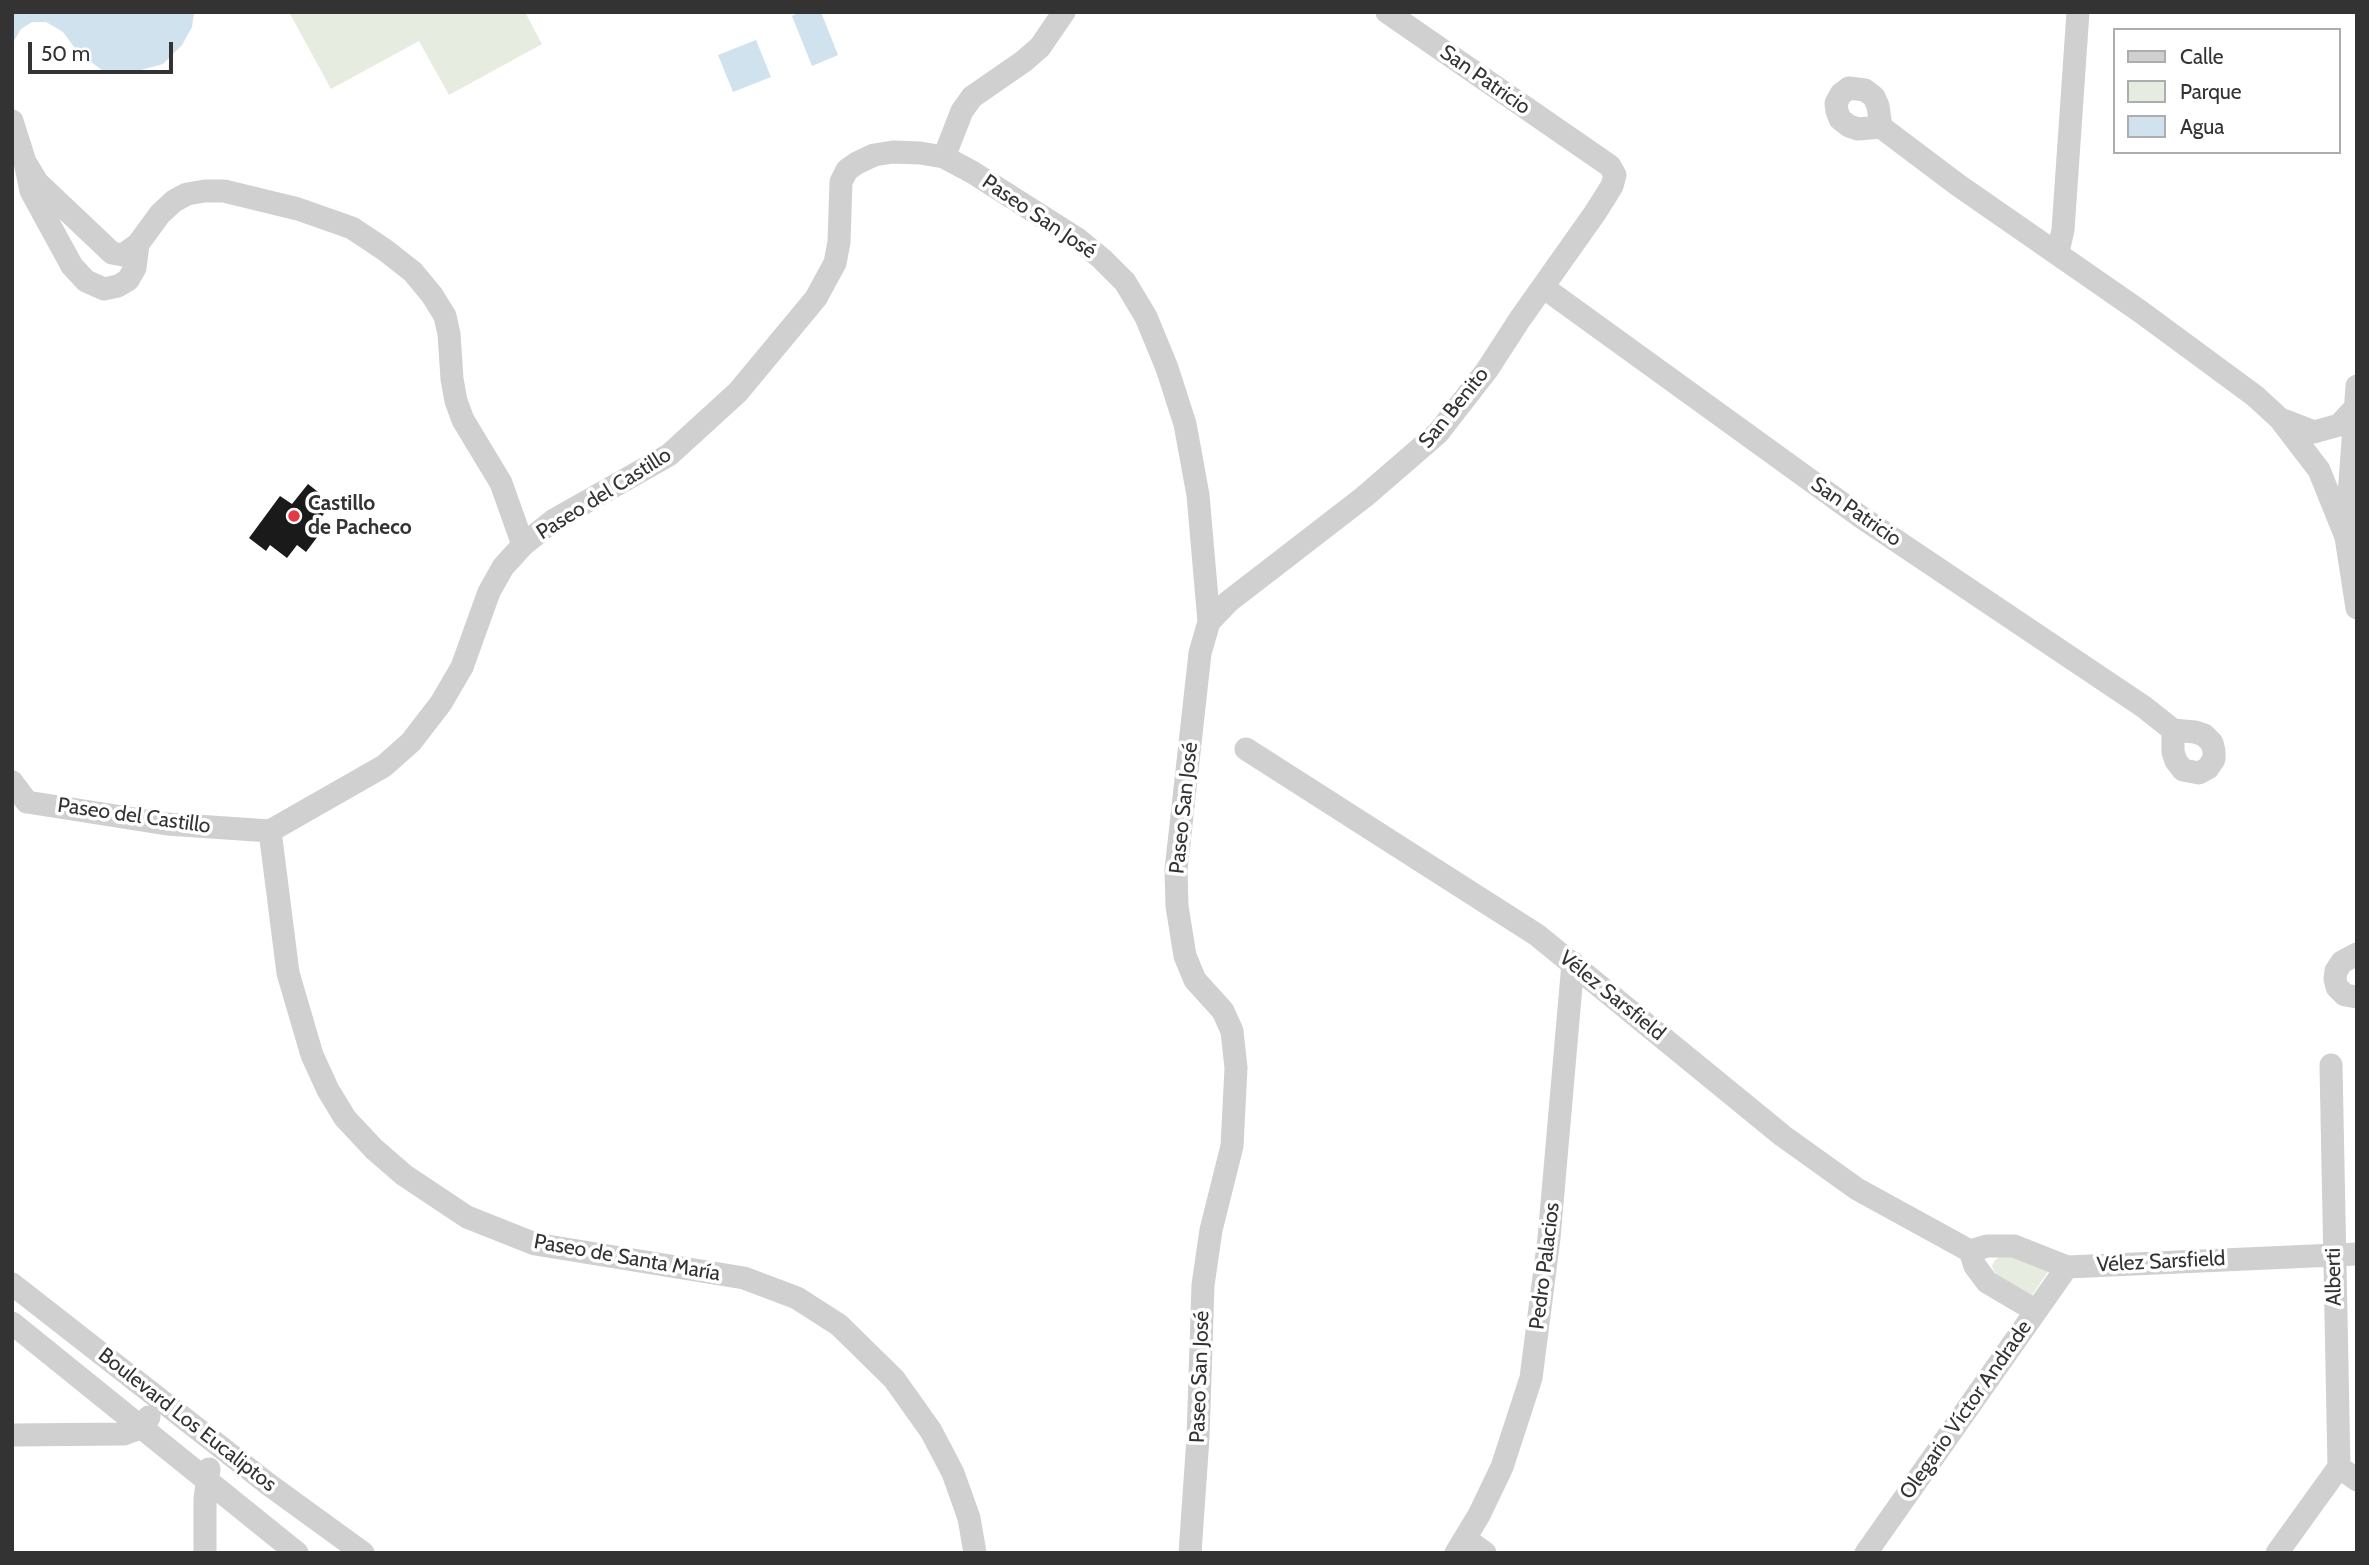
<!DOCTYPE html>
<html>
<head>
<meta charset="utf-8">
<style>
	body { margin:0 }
	#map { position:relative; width:2369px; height:1565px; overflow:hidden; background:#fff; font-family:Cabin,sans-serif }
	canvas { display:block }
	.frame { position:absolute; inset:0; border:14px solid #333; pointer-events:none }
	.legend { position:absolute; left:2113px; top:28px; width:228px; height:126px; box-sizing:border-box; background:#fff; border:2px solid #adadad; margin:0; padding:9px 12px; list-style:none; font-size:21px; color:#333 }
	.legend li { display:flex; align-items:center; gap:14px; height:35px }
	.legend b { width:35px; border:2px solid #adadad }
	.scale { position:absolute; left:28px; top:42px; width:145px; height:32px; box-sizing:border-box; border:4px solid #333; border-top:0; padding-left:9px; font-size:21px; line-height:24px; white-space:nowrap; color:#333; -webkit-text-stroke:5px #fff; paint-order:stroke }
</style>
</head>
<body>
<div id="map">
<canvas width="2369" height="1565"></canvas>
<div class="frame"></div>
<ul class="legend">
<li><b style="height:9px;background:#d0d0d0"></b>Calle</li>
<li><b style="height:19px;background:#e6ecdf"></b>Parque</li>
<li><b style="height:19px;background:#cfe2ee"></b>Agua</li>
</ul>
<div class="scale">50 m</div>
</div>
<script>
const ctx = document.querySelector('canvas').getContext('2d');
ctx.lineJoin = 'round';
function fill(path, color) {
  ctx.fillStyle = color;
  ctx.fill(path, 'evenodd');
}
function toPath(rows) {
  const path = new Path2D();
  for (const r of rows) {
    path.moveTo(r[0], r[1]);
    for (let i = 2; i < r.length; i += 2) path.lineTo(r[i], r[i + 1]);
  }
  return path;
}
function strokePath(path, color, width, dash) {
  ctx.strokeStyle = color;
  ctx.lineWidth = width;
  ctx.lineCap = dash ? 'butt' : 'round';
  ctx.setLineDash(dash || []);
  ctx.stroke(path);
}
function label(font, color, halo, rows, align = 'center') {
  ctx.font = font + ' Cabin,sans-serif';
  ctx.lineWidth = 7;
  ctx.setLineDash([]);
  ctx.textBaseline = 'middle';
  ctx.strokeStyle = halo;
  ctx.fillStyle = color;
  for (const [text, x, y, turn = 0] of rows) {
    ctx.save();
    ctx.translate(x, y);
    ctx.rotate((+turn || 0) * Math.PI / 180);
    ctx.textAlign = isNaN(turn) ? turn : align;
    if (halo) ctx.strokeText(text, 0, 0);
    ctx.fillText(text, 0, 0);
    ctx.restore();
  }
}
fill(toPath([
	[289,12,525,12,542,44,449,95,419,41,331,89],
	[2008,1255,2049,1270,2031,1297,2001,1279,1994,1271,1992,1266,1994,1261,2000,1256]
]), '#e6ecdf');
fill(toPath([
	[12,12,194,12,192,27,182,45,163,64,126,74,103,71,77,51,63,32,46,22,32,22,21,29,12,44],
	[800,12,821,12,838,55,812,66,792,16],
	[756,40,771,77,733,92,718,55]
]), '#cfe2ee');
fill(toPath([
	[308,484,332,503,314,527,321,532,306,552,297,545,287,558,270,545,266,551,249,538,280,496,292,504]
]), '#1a1a1a');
strokePath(toPath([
	[12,121,25,162,31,191,72,266,86,281,104,289,118,286,128,280,135,268,138,244],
	[1881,127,1878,106,1874,97,1865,90,1849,88,1841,94,1836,103,1837,111,1840,119,1849,126,1858,129,1881,127,1958,185,2141,312,2255,396,2280,419,2319,470,2346,537],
	[944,157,962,111,972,97,1024,61,1040,47,1064,12],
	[25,162,37,182,112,253,123,255,138,244,160,214,174,201,187,194,205,191,224,191,298,209,352,228,385,250,413,272,432,295,445,316,449,334,452,379,456,401,463,420,501,483,523,545],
	[2058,252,2063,230,2078,12],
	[1543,287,1861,517,2144,707,2173,730,2195,732,2204,735,2212,743,2214,751,2214,759,2208,768,2199,773,2183,770,2176,761,2173,752,2173,730],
	[2357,386,2346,537,2357,608],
	[2283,420,2314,432,2339,425,2354,409],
	[1209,622,1228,602,1364,497,1438,433,1487,370,1520,319,1595,213,1612,186,1615,175,1610,166,1387,12],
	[1246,749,1537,935,1783,1136,1857,1189,1970,1251],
	[12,782,27,802],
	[27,802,167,824,270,831,384,766,411,742,441,703,462,667,489,592,503,567,523,545,554,520,669,455,738,392,816,298,835,263,839,242,841,182,847,170,857,163,874,155,893,152,920,153,944,157,972,172,1079,240,1102,259,1125,282,1146,317,1167,368,1185,424,1198,495,1209,622,1200,653,1176,870,1177,906,1185,956,1195,980,1223,1011,1232,1031,1236,1068,1232,1146,1211,1230,1203,1285,1198,1438,1190,1553],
	[270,831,288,973,312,1055,328,1090,345,1118,374,1149,404,1175,467,1217,535,1244,744,1278,797,1298,839,1325,894,1379,931,1431,953,1473,969,1518,975,1553],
	[2357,954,2342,962,2336,971,2335,979,2337,987,2345,995,2357,997],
	[2331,1065,2339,1467],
	[12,1284,268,1484,363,1553],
	[2036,1311,1987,1282,1975,1266,1970,1251,1987,1246,2014,1246,2067,1267,2357,1254],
	[12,1323,297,1553],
	[12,1435,124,1434,143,1427,149,1417],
	[2339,1467,2357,1480],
	[1466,1539,1485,1553],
	[205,1553,205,1499,209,1469],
	[1456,1553,1479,1515,1502,1467,1531,1378,1549,1238,1573,963],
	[1866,1553,2067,1267],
	[2277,1553,2339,1467]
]), '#d0d0d0', 23);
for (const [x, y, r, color] of [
	[294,516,7,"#e63946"]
]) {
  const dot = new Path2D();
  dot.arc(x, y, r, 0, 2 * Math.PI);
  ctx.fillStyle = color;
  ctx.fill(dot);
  strokePath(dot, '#fff', 2.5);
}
label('21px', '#333', '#fff', [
	["San Patricio",1485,80,35],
	["Paseo San José",1039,217,34],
	["San Benito",1454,408,-51],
	["Paseo del Castillo",604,494,-32],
	["San Patricio",1856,512,35],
	["Paseo San José",1184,808,-84],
	["Paseo del Castillo",134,816,8],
	["Vélez Sarsfield",1612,996,39],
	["Paseo de Santa María",627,1258,10],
	["Vélez Sarsfield",2161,1262,-3],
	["Pedro Palacios",1545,1266,-83],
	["Alberti",2334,1277,-91],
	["Paseo San José",1200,1377,-88],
	["Olegario Víctor Andrade",1966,1410,-55],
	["Boulevard Los Eucaliptos",187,1420,38]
]);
label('bold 21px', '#333', '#fff', [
	["Castillo",308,504],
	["de Pacheco",308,528]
], 'left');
</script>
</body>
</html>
